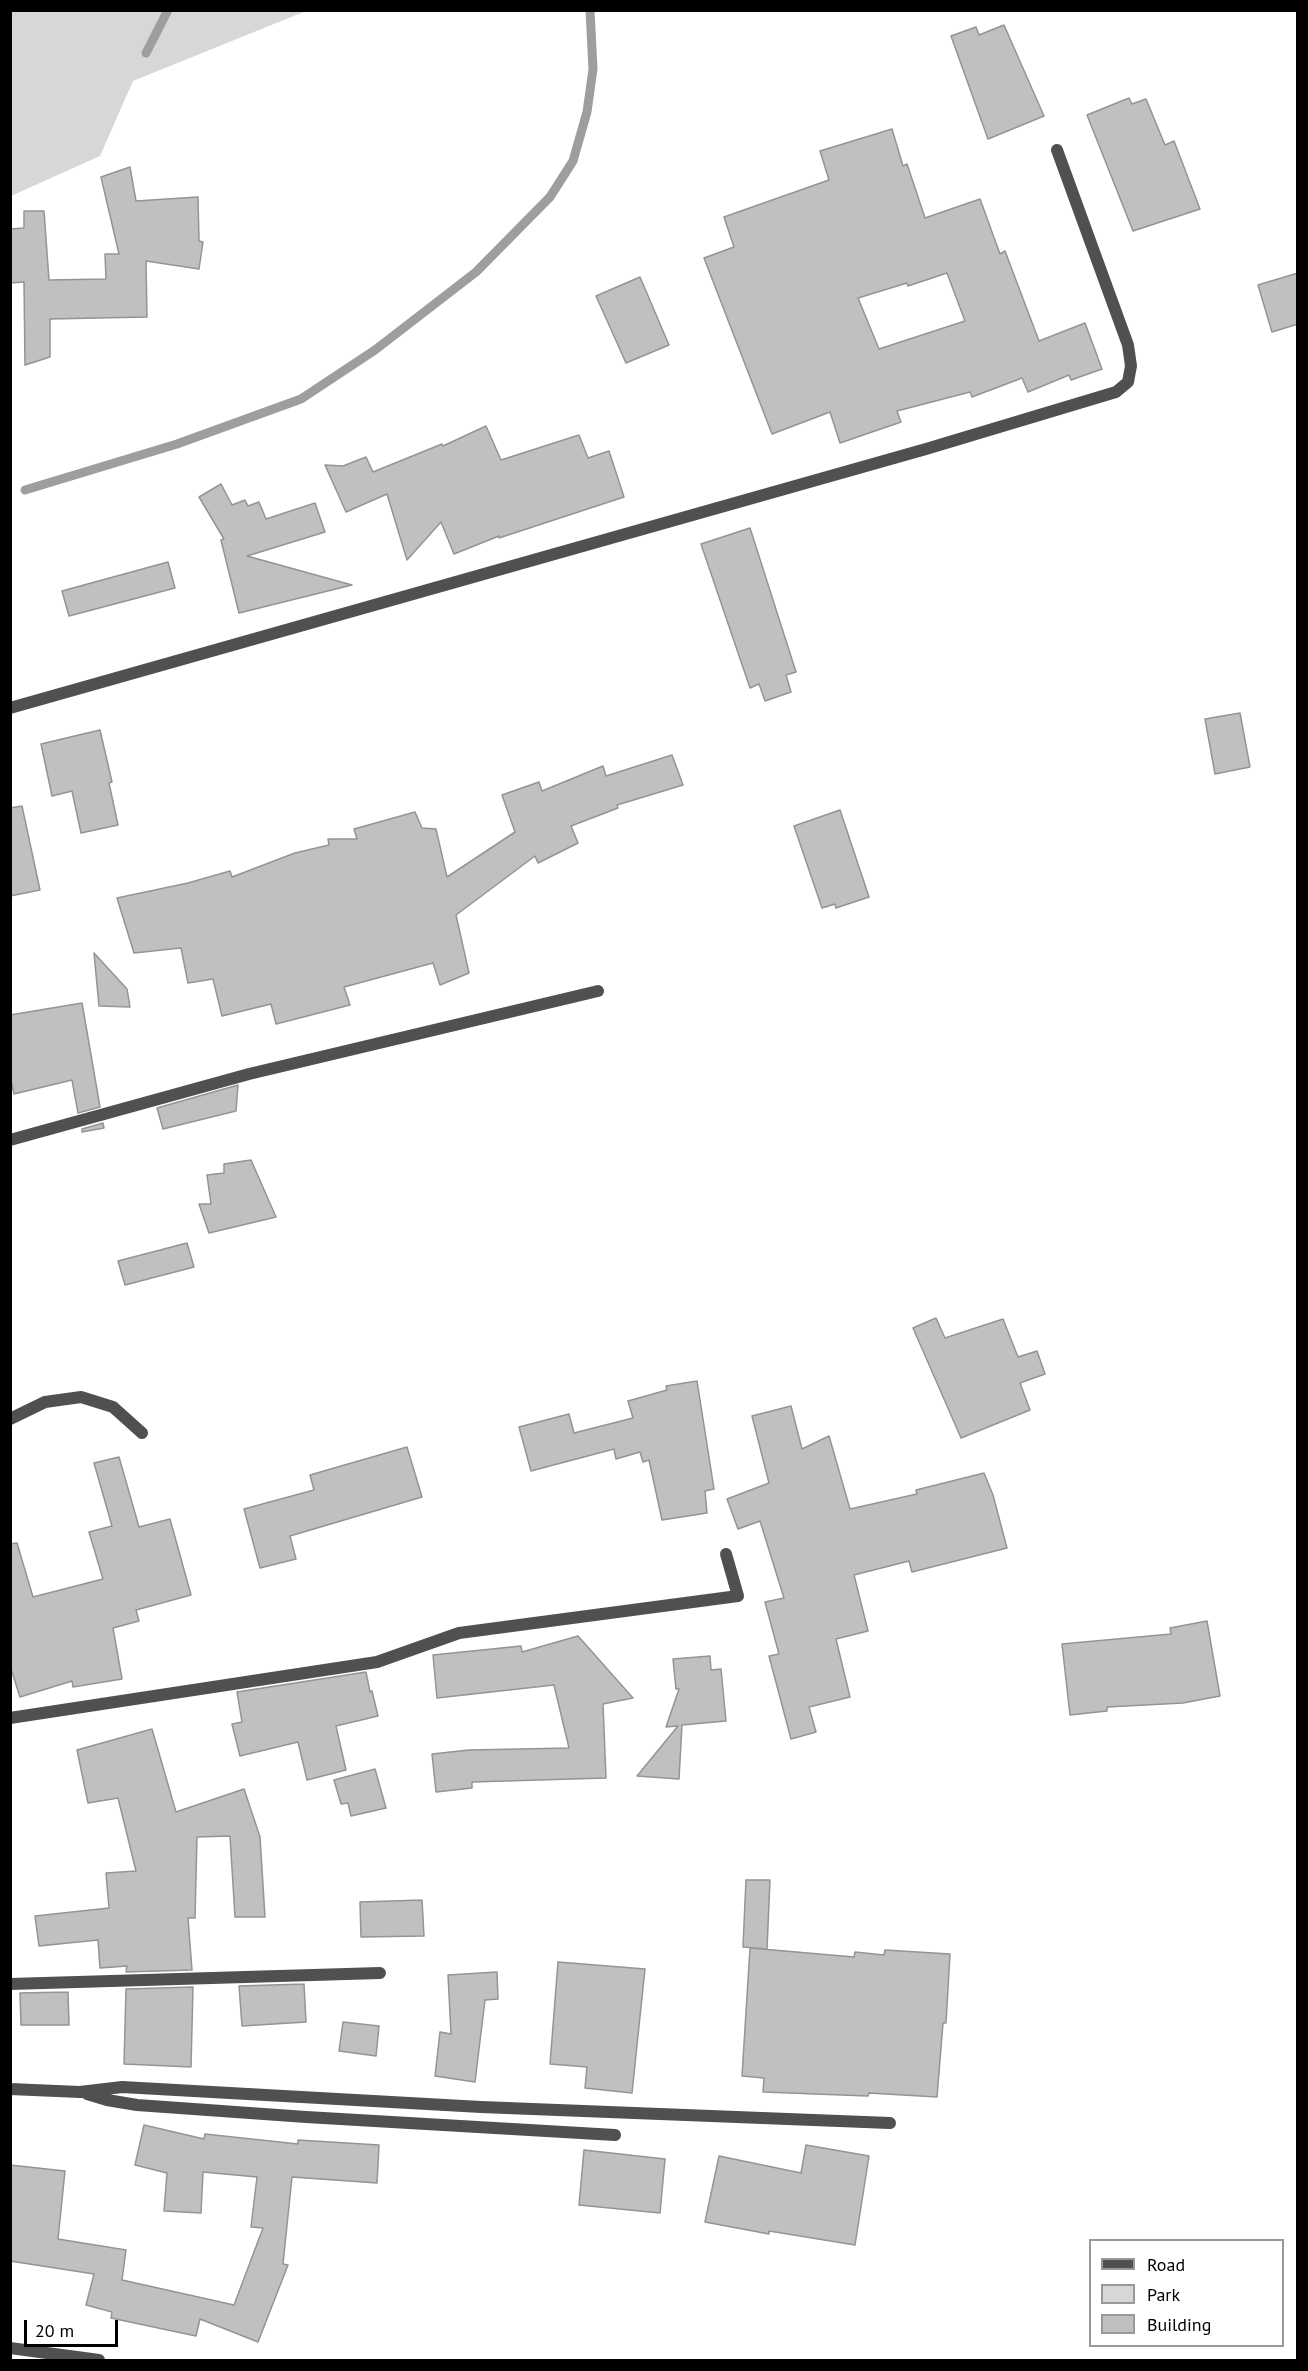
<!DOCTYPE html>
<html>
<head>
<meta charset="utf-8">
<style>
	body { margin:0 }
	#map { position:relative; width:1308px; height:2371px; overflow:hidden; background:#fff; font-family:"PT Sans",sans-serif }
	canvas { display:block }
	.frame { position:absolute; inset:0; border:12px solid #000; pointer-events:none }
	.legend { position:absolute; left:1089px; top:2239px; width:195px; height:108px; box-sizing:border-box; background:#fff; border:2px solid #999; margin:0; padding:8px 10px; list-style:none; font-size:18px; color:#000 }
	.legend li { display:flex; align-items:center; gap:12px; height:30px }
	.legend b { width:30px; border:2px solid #999 }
	.scale { position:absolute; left:24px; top:2320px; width:94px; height:27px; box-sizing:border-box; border:3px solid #000; border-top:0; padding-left:8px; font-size:18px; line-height:21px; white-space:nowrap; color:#000; -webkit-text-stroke:4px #fff; paint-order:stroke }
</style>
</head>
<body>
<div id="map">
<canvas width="1308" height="2371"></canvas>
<div class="frame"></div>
<ul class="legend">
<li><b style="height:8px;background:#505050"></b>Road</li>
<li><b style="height:16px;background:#d7d7d7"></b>Park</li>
<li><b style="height:16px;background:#c0c0c0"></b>Building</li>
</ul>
<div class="scale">20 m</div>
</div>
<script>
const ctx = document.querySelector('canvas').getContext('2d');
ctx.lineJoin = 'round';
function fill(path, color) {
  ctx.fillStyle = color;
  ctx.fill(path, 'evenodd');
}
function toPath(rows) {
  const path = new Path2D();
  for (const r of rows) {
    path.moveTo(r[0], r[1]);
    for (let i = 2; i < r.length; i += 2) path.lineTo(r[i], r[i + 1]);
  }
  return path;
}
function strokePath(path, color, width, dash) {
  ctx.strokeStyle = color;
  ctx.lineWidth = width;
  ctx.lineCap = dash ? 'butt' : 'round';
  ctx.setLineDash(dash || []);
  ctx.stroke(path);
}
fill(toPath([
	[10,11,11,10,306,11,133,81,100,156,11,196]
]), '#d7d7d7');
strokePath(toPath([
	[146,53,168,10],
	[25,490,177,444,301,399,375,350,476,272,550,197,573,161,587,112,593,69,590,10]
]), '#9e9e9e', 9);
const building = toPath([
	[1004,25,1044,116,988,139,951,36,976,27,979,35,1004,25],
	[1129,98,1132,104,1146,99,1165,145,1174,141,1200,209,1133,231,1087,115,1129,98],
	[892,129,903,166,907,164,925,218,980,199,1000,254,1005,251,1039,341,1085,323,1102,369,1071,380,1069,375,1028,392,1022,378,972,397,970,392,897,411,901,422,840,443,830,412,772,434,704,258,734,247,724,217,829,180,820,151,892,129],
	[947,273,965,321,879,349,858,298,907,283,908,286,947,273],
	[130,167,136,201,198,197,199,241,203,242,199,269,146,261,147,317,50,319,50,357,25,365,24,282,10,283,10,229,24,228,24,211,44,211,49,280,106,279,105,254,119,254,101,177,130,167],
	[1298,273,1298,324,1272,332,1258,285,1298,273],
	[640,277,669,345,626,363,596,296,640,277],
	[486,426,501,460,579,435,588,458,609,451,624,497,499,538,499,536,454,554,441,522,407,560,387,494,346,512,325,465,343,466,366,457,373,472,442,444,443,446,486,426],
	[221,484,232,505,245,500,248,506,259,502,266,519,315,503,325,532,247,556,352,585,239,613,221,540,224,539,199,497,221,484],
	[750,528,796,672,786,675,791,692,765,701,759,684,750,688,701,544,750,528],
	[168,562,175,588,69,616,62,591,168,562],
	[1240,713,1250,767,1215,774,1205,719,1240,713],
	[100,730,112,782,109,783,118,825,81,833,72,791,52,796,41,744,100,730],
	[672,755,683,785,617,805,618,808,571,826,578,843,538,863,535,856,456,915,469,973,440,985,433,963,344,987,350,1005,276,1024,271,1004,222,1016,213,979,188,983,181,948,134,953,117,898,188,883,230,871,232,877,295,853,329,845,328,839,357,839,354,829,415,812,422,828,436,829,447,877,515,832,502,795,539,782,542,791,603,766,606,776,672,755],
	[22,806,40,890,10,896,10,808,22,806],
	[840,810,869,897,836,908,835,904,822,908,794,826,840,810],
	[94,953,127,989,130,1007,99,1006,94,953],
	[82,1003,100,1107,78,1113,72,1080,14,1094,10,1076,10,1015,82,1003],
	[238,1085,236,1111,163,1129,157,1108,238,1085],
	[103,1123,104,1128,82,1132,82,1129,103,1123],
	[251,1160,276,1217,209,1233,199,1204,211,1204,207,1175,224,1173,224,1164,251,1160],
	[187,1243,194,1267,125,1285,118,1261,187,1243],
	[936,1318,945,1338,1003,1319,1018,1357,1037,1351,1045,1374,1020,1383,1030,1410,961,1438,913,1328,936,1318],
	[697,1381,714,1489,705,1491,707,1513,662,1520,649,1460,643,1462,640,1452,616,1459,614,1449,531,1471,519,1427,569,1414,574,1433,633,1418,628,1401,667,1390,666,1386,697,1381],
	[791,1406,802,1449,829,1436,850,1509,917,1494,916,1490,984,1473,993,1495,1007,1548,912,1572,909,1561,854,1575,868,1631,836,1639,850,1697,809,1707,816,1732,791,1739,769,1656,779,1654,765,1602,784,1598,760,1521,738,1529,727,1499,769,1483,752,1416,791,1406],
	[407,1447,422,1497,290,1536,296,1559,260,1568,244,1509,314,1490,310,1475,407,1447],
	[119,1457,139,1527,170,1519,191,1595,136,1610,139,1621,113,1628,122,1679,73,1687,72,1681,20,1697,10,1666,10,1544,17,1543,33,1597,103,1579,89,1532,112,1526,94,1463,119,1457],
	[1207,1621,1220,1696,1183,1703,1107,1707,1107,1711,1070,1715,1062,1644,1171,1634,1170,1628,1207,1621],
	[578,1636,633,1698,603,1704,606,1778,472,1782,472,1788,436,1792,432,1754,469,1750,569,1748,554,1685,437,1698,433,1655,521,1646,522,1652,578,1636],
	[710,1656,711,1670,721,1669,726,1721,682,1725,679,1779,637,1776,678,1726,666,1727,679,1689,676,1689,673,1659,710,1656],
	[366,1672,370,1692,372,1691,378,1716,336,1726,346,1770,307,1780,298,1742,240,1756,232,1724,242,1722,237,1692,366,1672],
	[152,1729,176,1812,244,1789,260,1837,265,1917,235,1917,230,1836,197,1837,195,1918,188,1918,192,1970,126,1972,127,1966,100,1968,98,1940,39,1946,35,1916,109,1908,106,1873,136,1871,118,1798,88,1803,77,1750,152,1729],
	[375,1769,386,1808,351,1816,348,1803,341,1804,334,1780,375,1769],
	[746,1880,770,1880,767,1949,743,1947,746,1880],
	[422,1900,424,1936,361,1937,360,1902,422,1900],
	[750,1948,854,1957,855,1952,884,1955,885,1950,950,1954,946,2023,943,2023,937,2097,869,2093,868,2096,763,2092,764,2078,742,2076,750,1948],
	[558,1962,645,1969,632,2093,585,2088,587,2067,550,2064,558,1962],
	[497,1972,498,1999,485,2000,475,2082,435,2076,440,2032,451,2034,448,1975,497,1972],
	[304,1984,306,2022,242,2026,239,1986,304,1984],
	[193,1987,191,2067,124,2064,126,1989,193,1987],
	[68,1992,69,2025,21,2025,20,1993,68,1992],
	[343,2022,379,2026,376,2056,339,2051,343,2022],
	[144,2125,204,2139,205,2134,298,2144,298,2140,379,2145,377,2183,292,2177,283,2264,288,2265,258,2342,200,2319,196,2336,111,2318,112,2312,86,2305,94,2274,10,2261,10,2165,65,2171,58,2239,126,2250,122,2280,234,2305,263,2228,251,2227,257,2177,203,2172,201,2213,164,2211,167,2173,135,2165,144,2125],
	[806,2145,869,2156,855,2245,769,2231,769,2234,705,2222,719,2156,801,2173,806,2145],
	[584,2150,665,2159,660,2213,579,2205,584,2150]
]);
fill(building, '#c0c0c0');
strokePath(building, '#949494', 1.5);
strokePath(toPath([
	[10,708,926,449,1116,392,1128,382,1131,366,1128,345,1057,150],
	[10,1140,249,1074,598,991],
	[10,1419,45,1402,81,1397,113,1407,142,1433],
	[10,1718,377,1662,459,1633,738,1596,726,1554],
	[10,1984,380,1973],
	[10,2089,80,2092,122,2087,481,2107,890,2123],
	[87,2094,107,2100,137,2105,306,2117,615,2135],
	[10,2348,99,2360]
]), '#505050', 12);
</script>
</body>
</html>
